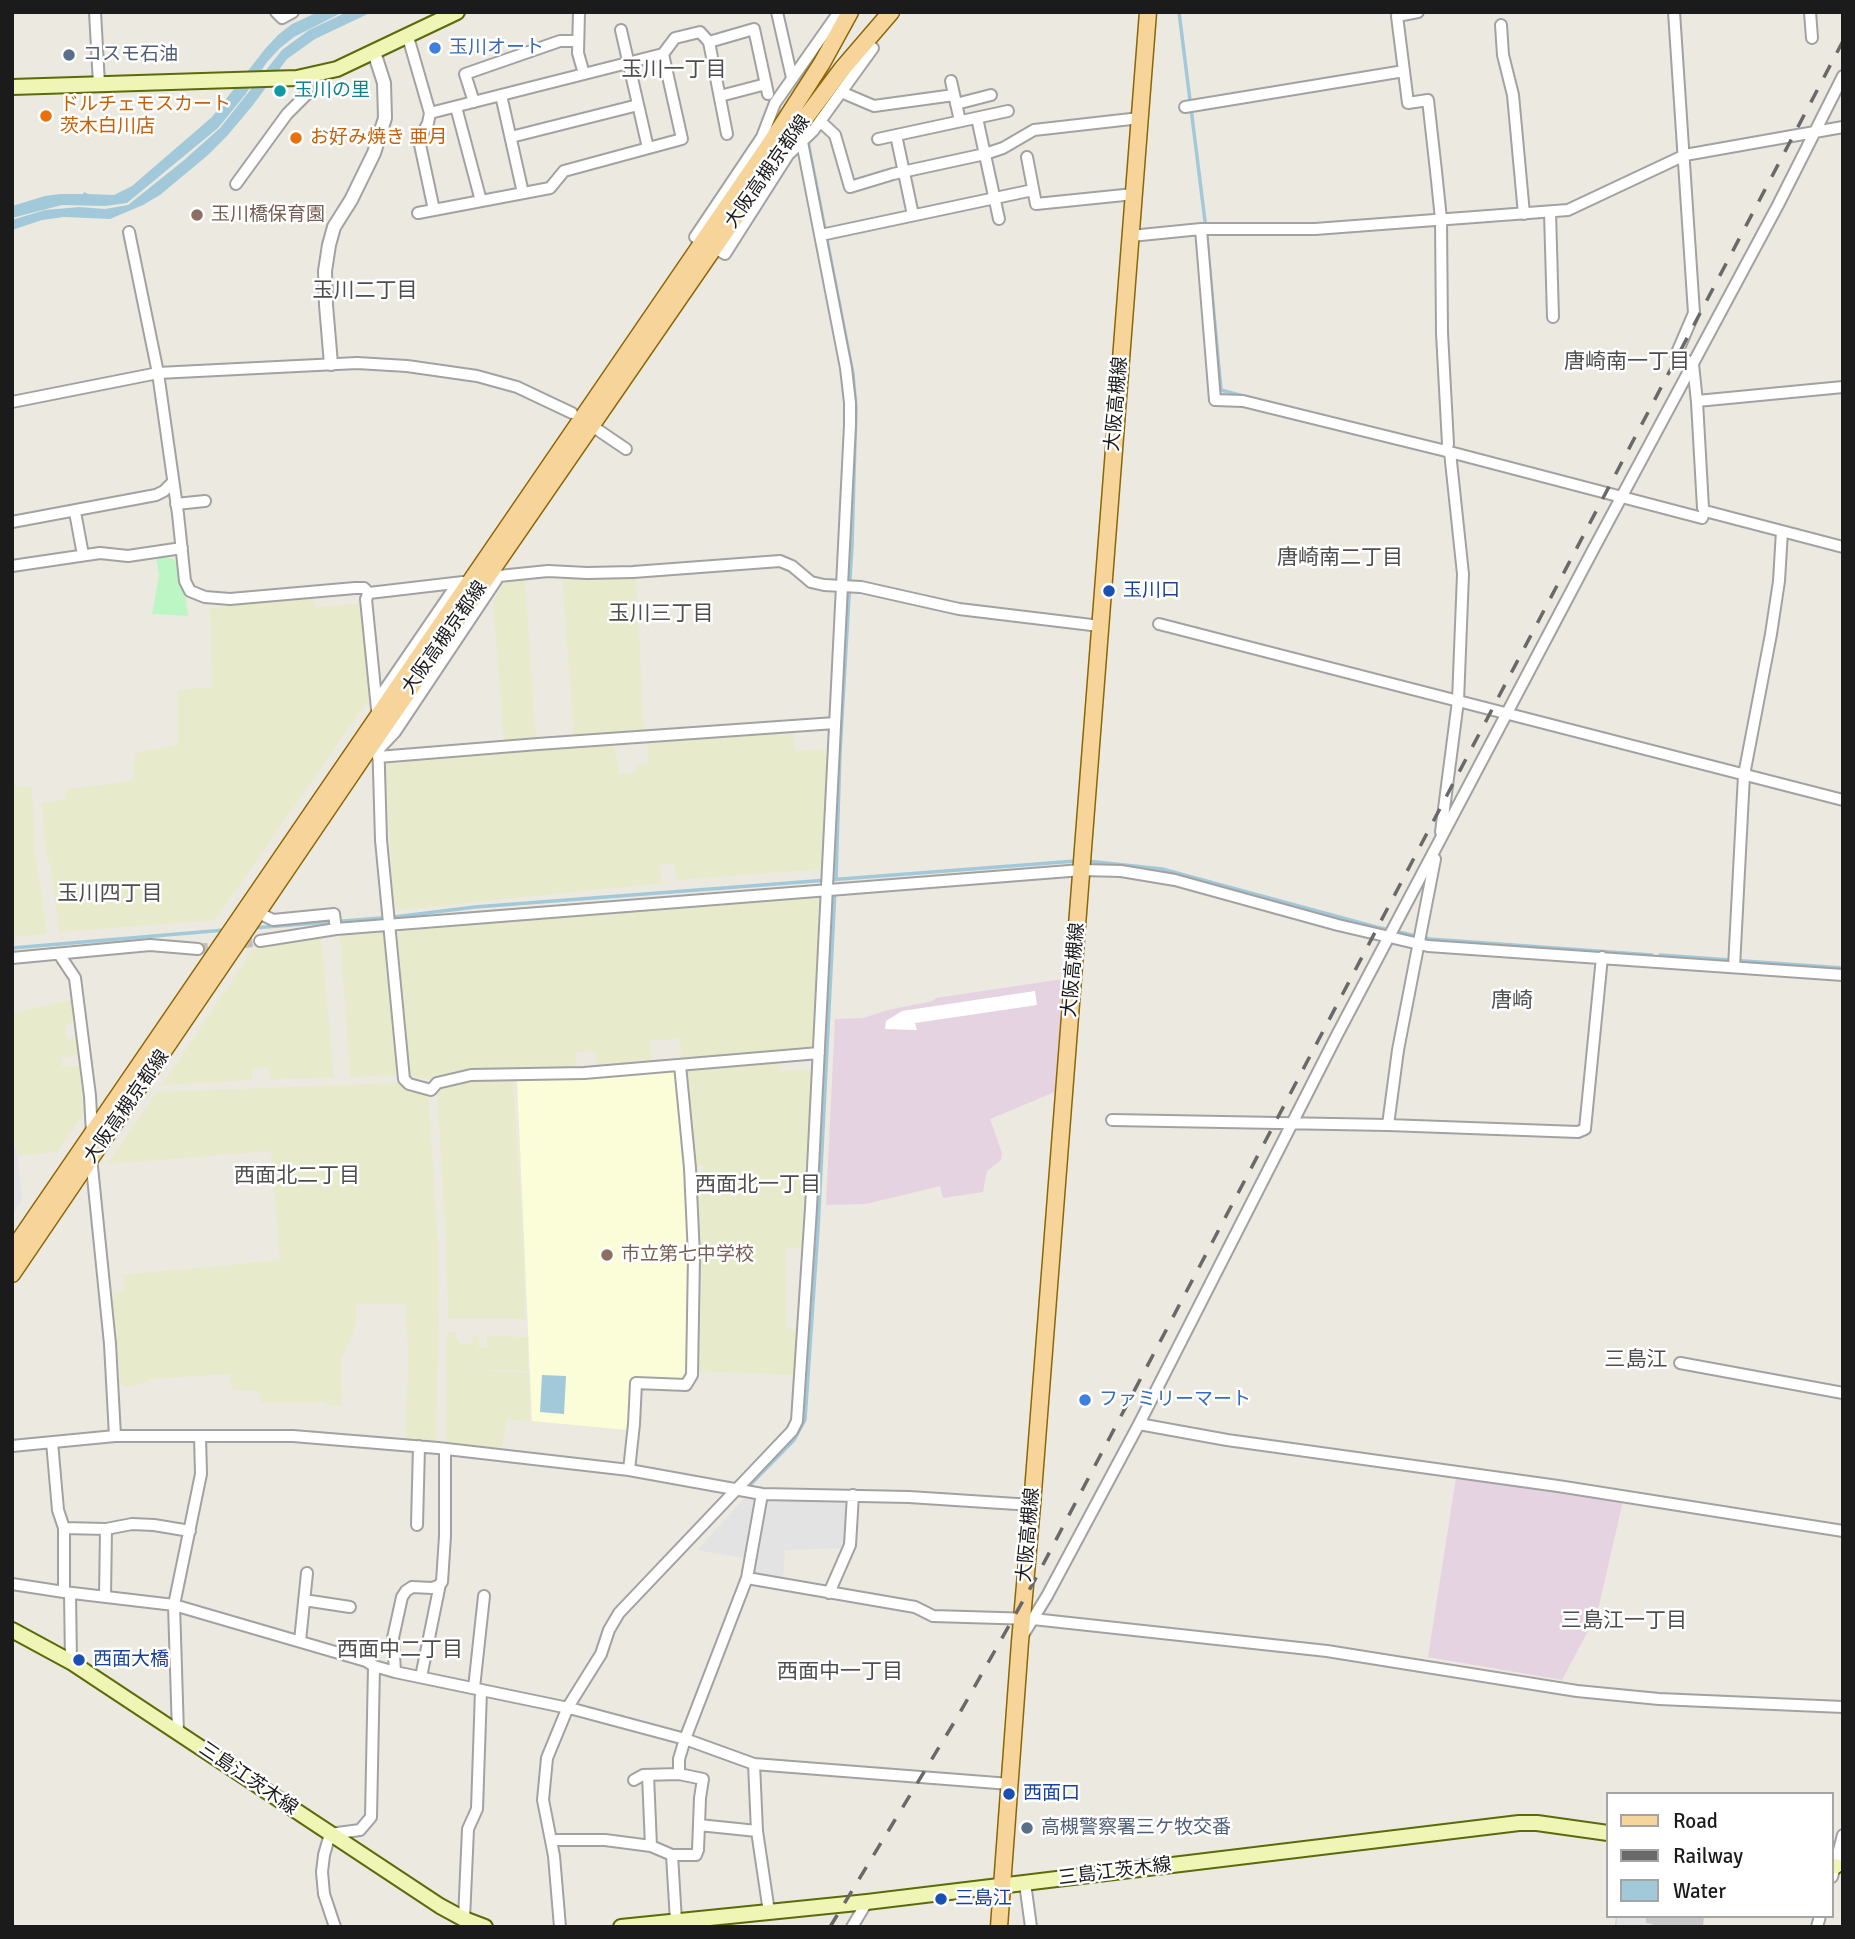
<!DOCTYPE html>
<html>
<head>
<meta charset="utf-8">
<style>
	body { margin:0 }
	#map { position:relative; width:1855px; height:1939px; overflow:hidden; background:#ece9e0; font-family:Signika,sans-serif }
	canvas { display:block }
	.frame { position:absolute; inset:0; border:14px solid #1b1b1b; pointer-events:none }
	.legend { position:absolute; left:1606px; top:1792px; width:228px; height:126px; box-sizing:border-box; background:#fff; border:2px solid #a4a4a4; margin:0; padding:9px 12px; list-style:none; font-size:21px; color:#1b1b1b }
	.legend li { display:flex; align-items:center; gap:14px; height:35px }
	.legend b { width:35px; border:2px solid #a4a4a4 }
</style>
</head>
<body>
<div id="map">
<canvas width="1855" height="1939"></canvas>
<div class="frame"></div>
<ul class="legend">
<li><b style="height:9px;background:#f7d49a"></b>Road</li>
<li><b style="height:9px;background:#696969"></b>Railway</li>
<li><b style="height:19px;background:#a2c9d9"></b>Water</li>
</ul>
</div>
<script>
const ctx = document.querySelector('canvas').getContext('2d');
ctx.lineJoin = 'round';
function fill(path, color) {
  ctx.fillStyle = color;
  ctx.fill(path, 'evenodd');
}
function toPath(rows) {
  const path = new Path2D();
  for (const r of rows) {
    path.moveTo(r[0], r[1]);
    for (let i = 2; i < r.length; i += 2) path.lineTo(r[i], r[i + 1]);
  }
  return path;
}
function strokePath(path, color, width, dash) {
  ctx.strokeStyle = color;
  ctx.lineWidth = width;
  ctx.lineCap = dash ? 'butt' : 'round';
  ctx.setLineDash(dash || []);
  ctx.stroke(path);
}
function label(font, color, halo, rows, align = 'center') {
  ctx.font = font + ' Signika,"Noto Sans JP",sans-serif';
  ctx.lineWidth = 5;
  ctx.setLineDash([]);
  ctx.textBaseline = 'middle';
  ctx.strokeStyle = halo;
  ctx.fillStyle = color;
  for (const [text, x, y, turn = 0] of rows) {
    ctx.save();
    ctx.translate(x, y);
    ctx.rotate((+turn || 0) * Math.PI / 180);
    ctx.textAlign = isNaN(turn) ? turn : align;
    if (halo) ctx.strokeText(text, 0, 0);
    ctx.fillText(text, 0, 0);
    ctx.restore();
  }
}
fill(toPath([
	[1063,979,1055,1092,990,1119,1002,1153,1001,1160,987,1171,983,1192,943,1198,940,1186,866,1204,826,1205,835,1019,863,1018,888,1010,933,1001,936,998],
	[1456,1478,1623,1501,1597,1614,1562,1680,1428,1657]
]), '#e5d3e1');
fill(toPath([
	[677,1069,687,1186,690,1248,688,1375,681,1382,631,1379,628,1430,532,1421,517,1079]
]), '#fbfdd8');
fill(toPath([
	[1616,1916,1704,1916,1703,1927,1615,1927]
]), '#c9c9c9');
fill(toPath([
	[636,577,644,732,574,737,562,578],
	[525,579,536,741,504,743,493,601,506,581],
	[314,597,315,607,363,603,371,696,215,920,59,932,52,874,44,841,42,803,65,800,66,789,127,782,134,779,135,755,138,752,178,745,178,690,212,687,210,608],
	[793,728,795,751,824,749,824,753,829,753,822,869,676,880,674,863,660,864,662,883,397,910,394,904,385,759,614,741,619,774,635,772,636,765,649,763,647,738],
	[12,786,32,787,35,850,47,934,12,937],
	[819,896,814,1047,809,1051,681,1060,680,1039,650,1040,652,1060,640,1061,635,1065,597,1068,595,1051,575,1052,576,1069,472,1072,445,1076,431,1080,408,1075,397,936,400,931],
	[383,930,388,934,400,1073,397,1075,350,1077,340,934],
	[321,936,334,1077,270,1080,269,1068,252,1069,252,1080,162,1085,252,950,291,940],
	[72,1000,76,1022,65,1024,67,1039,78,1038,80,1055,61,1058,62,1067,80,1065,84,1113,57,1152,19,1156,12,1133,12,1013],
	[780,1061,781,1071,814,1069,805,1248,786,1247,787,1329,799,1329,796,1375,695,1371,694,1184,705,1183,703,1165,694,1166,684,1068],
	[507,1078,513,1080,523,1237,525,1319,448,1319,446,1241,437,1090,469,1082],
	[399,1083,422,1089,428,1093,438,1241,439,1323,436,1440,432,1443,406,1441,408,1355,406,1304,356,1304,356,1323,345,1354,341,1355,342,1405,327,1406,326,1402,260,1402,259,1391,232,1390,229,1374,149,1379,146,1383,125,1387,121,1384,112,1293,124,1291,123,1275,280,1260,271,1151,107,1164,157,1092],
	[447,1332,455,1332,455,1338,459,1339,459,1344,472,1344,473,1336,478,1336,479,1348,487,1348,487,1336,528,1337,528,1371,456,1369,529,1373,530,1421,506,1419,502,1449,446,1443]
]), '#e7ebcc');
fill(toPath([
	[163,556,172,558,179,565,185,593,188,616,152,614,159,575,156,557]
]), '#bdf6c5');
fill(toPath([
	[12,1138,18,1156,22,1200,12,1215],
	[746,1497,754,1498,756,1503,749,1559,697,1550],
	[767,1501,848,1502,845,1548,785,1550,783,1579,754,1574,763,1504],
	[1617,1916,1646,1916,1646,1923,1653,1924,1652,1927,1616,1927]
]), '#e3e3e3');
fill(toPath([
	[318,12,343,12,294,37,280,48,267,62,245,95,218,128,127,203,105,206,62,205,12,218,12,206,45,196,60,194,83,194,84,192,88,194,114,195,132,186,212,117,265,49,278,35,292,24],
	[347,12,372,12,315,39,287,59,253,105,227,136,208,155,160,195,143,205,110,219,64,217,42,220,12,230,12,220,45,210,79,207,105,209,128,205,183,161,220,128,282,50,309,30],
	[542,1375,566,1376,564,1414,540,1412]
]), '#a2c9d9');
fill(toPath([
	[1035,991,1037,1005,915,1023,917,1030,885,1029,886,1021,902,1011]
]), '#fff');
strokePath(toPath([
	[1179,12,1206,229,1221,390,1247,397],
	[805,126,853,374,856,408,852,545,840,752,836,879],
	[1087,861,1162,869,1376,927,1430,939,1652,955],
	[253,928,394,917,475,907,1076,861],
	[12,948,225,930],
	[1660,955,1843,968],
	[749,1486,794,1440,805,1420,818,1229,835,890]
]), '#a2c9d9', 3.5);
strokePath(toPath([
	[198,949,260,941]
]), '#c2c0b9', 10, [10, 5]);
const minor = toPath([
	[95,12,99,84],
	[276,12,282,18,293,12],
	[579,12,578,53,584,74],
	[777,12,792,78],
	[1418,12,1397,16,1408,103,1428,100,1436,171,1441,219,1442,333,1448,444,1446,451],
	[1674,12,1694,313,1676,355,1693,364,1697,402,1703,508,1705,511,1843,547],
	[1810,12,1812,38],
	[1501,25,1503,55,1513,95,1524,214],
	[621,30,648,148],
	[408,37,430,113,428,123,419,140,434,210],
	[709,42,754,29,768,94],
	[663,54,675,38,700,32,709,42,727,134],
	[951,81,960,121],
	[841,92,874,106,954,95],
	[501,95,523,193],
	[720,96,766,84],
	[474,102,465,74,560,41,577,41],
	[956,104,991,95],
	[456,107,481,201],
	[1185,107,1404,71],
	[977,118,999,219],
	[820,121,835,135,850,187,893,174,985,154,1003,148,1034,130,1140,118],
	[896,135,913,215],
	[511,137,638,105],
	[878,139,1008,111],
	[1027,157,1036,204,1134,194],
	[236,184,287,114,307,94,308,76],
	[1550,212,1553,317],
	[418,213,550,188,564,171,682,139,663,54,430,113],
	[1201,229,1315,229,1568,210,1685,155,1843,127],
	[129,232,158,373,178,514,185,581,190,591,205,597,230,599,355,588,364,588,369,593,463,582],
	[821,235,1033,190],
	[1131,236,1201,229,1215,400,1243,401,1446,451,1702,518,1705,511],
	[699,239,695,237,762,137,775,103,839,12],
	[720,251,725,254,788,155,813,131,873,48],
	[1697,401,1843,387],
	[12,402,158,373,357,363,407,366,477,376,517,387,572,413],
	[598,430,626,449],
	[176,504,205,501],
	[75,512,83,555],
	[12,522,156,495,164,491,173,482],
	[12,566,100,553,128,556,182,548],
	[369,593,366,599,378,719],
	[1159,624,1843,800],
	[377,701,457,584],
	[378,735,381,840,404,1079,409,1084,431,1090,437,1083,471,1075,584,1073,819,1053],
	[378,750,395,732,499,576,548,571,587,573,633,572,780,561,792,566,811,582,824,585,861,587,959,609,1100,626],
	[378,757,538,744,835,723],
	[1441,832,1458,701,1463,574,1450,452],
	[259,913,273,920,334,914,336,929],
	[260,941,336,929,1082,870,1121,871,1175,880,1338,925,1428,946,1843,975],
	[59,954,75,978,90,1096,92,1134],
	[12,958,150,945,198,949],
	[1734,967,1744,775,1771,634,1779,581,1782,531],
	[1112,1120,1388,1125,1578,1132,1585,1129,1602,957],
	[1388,1125,1398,1050,1435,859],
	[91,1157,110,1344,115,1436],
	[1680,1363,1843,1393],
	[1139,1424,1227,1440,1558,1486,1843,1531],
	[52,1442,58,1510,64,1528,64,1592],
	[12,1446,115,1436,293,1436,438,1448,629,1470,762,1494,909,1497,1032,1505],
	[629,1470,634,1424,636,1383,686,1385,692,1375,694,1256,690,1168,680,1065],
	[417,1525,419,1446],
	[64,1528,106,1529,132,1524,154,1525,190,1531],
	[747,1578,915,1607,933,1616,1033,1619,1327,1651,1577,1691,1659,1699,1843,1707],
	[12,1584,64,1592,174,1605,366,1661,374,1666,395,1672,573,1709,685,1739,754,1764,1010,1784],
	[70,1593,71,1662],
	[829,1593,850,1545,853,1495],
	[105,1597,106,1529],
	[304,1600,350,1607],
	[1023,1635,1047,1596,1139,1424,1337,1035,1593,550,1778,205,1843,76],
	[300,1641,307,1573],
	[395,1672,393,1638,402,1597,406,1591,412,1587,432,1588,438,1586,442,1582,445,1536,445,1449],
	[421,1677,440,1584],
	[474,1688,484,1596],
	[178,1733,174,1605,201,1474,200,1436],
	[754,1764,757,1831,769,1912],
	[679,1774,679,1759,685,1739,747,1578,762,1494],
	[648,1775,651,1846],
	[699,1825,757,1831],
	[557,1840,605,1840,651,1846,672,1855,696,1855,698,1850,700,1798,703,1779,679,1774,643,1775,634,1780],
	[672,1855,676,1921],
	[1832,1877,1843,1835],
	[1025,1883,1031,1927],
	[464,1919,468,1829,477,1809,481,1690],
	[335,1927,324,1894,322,1872,324,1855,330,1834,360,1830,371,1817,374,1666],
	[560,1927,554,1856,543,1800,547,1758,568,1707,601,1654,609,1630,619,1613,792,1431,797,1421,811,1208,850,425,850,403,846,368,802,142],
	[852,1927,867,1902],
	[1817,1927,1820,1916]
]);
const tertiary = toPath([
	[331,364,326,305,325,271,329,245,334,227,351,200,374,153,385,118,384,83,374,52]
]);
const secondary = toPath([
	[12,87,297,78,337,69,457,12],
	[12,1630,71,1662,440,1906,464,1919,485,1927],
	[1832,1866,1836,1866],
	[621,1927,867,1902,1519,1823,1537,1823,1608,1833]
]);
const primary = toPath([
	[12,1251,770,144,822,63,850,12],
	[12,1274,378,735,782,149,842,69,891,12],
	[999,1927,1020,1642,1032,1505,1148,12]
]);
strokePath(minor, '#a2a2a2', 14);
strokePath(tertiary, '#a2a2a2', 16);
strokePath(secondary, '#5b6b09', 18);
strokePath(primary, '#8b6706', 19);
strokePath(minor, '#fff', 10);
strokePath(tertiary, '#fff', 12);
strokePath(secondary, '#eff6b5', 14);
strokePath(primary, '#f7d49a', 16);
strokePath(toPath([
	[830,1927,958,1716,1037,1576,1843,41]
]), '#696969', 3.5, [14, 14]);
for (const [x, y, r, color] of [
	[435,48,7,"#3f7fe0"],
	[69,55,7,"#5c6f8a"],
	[280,91,7,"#0f9aa8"],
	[46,116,7,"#e8710a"],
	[296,138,7,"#e8710a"],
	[197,215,7,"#8d6e63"],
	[1109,591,7,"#1a4fb4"],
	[607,1255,7,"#8d6e63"],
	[1085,1400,7,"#3f7fe0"],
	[79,1660,7,"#1a4fb4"],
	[1009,1794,7,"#1a4fb4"],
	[1027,1828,7,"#5c6f8a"],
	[941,1899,7,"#1a4fb4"]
]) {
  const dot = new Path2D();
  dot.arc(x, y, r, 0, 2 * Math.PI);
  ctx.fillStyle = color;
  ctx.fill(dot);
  strokePath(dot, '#fff', 2.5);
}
label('19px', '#366cbe', '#fff', [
	["玉川オート",449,48],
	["ファミリーマート",1099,1400]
], 'left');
label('19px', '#4e5e75', '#fff', [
	["コスモ石油",83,55],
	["高槻警察署三ケ牧交番",1041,1828]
], 'left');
label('19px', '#0d838f', '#fff', [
	["玉川の里",294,91]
], 'left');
label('19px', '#c56008', '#fff', [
	["ドルチェモスカート",60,105],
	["茨木白川店",60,127],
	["お好み焼き 亜月",310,138]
], 'left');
label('19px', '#1b1b1b', '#fff', [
	["大阪高槻京都線",768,172,-55],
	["大阪高槻線",1117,404,-85],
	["大阪高槻京都線",445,638,-55],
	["大阪高槻線",1074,970,-85],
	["大阪高槻京都線",127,1107,-55],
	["大阪高槻線",1029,1535,-85],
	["三島江茨木線",248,1779,34],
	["三島江茨木線",1115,1872,-7]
]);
label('19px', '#785e54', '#fff', [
	["玉川橋保育園",211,215],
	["市立第七中学校",621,1255]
], 'left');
label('19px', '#164399', '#fff', [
	["玉川口",1123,591],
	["西面大橋",93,1660],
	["西面口",1023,1794],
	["三島江",955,1899]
], 'left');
label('21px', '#4e4e4e', '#fff', [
	["玉川一丁目",674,70],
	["玉川二丁目",365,291],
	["唐崎南一丁目",1627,362],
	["唐崎南二丁目",1340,558],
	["玉川三丁目",661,614],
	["玉川四丁目",110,894],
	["唐崎",1512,1001],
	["西面北二丁目",297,1176],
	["西面北一丁目",758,1185],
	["三島江",1636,1360],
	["三島江一丁目",1624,1621],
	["西面中二丁目",400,1650],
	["西面中一丁目",840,1672]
]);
</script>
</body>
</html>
